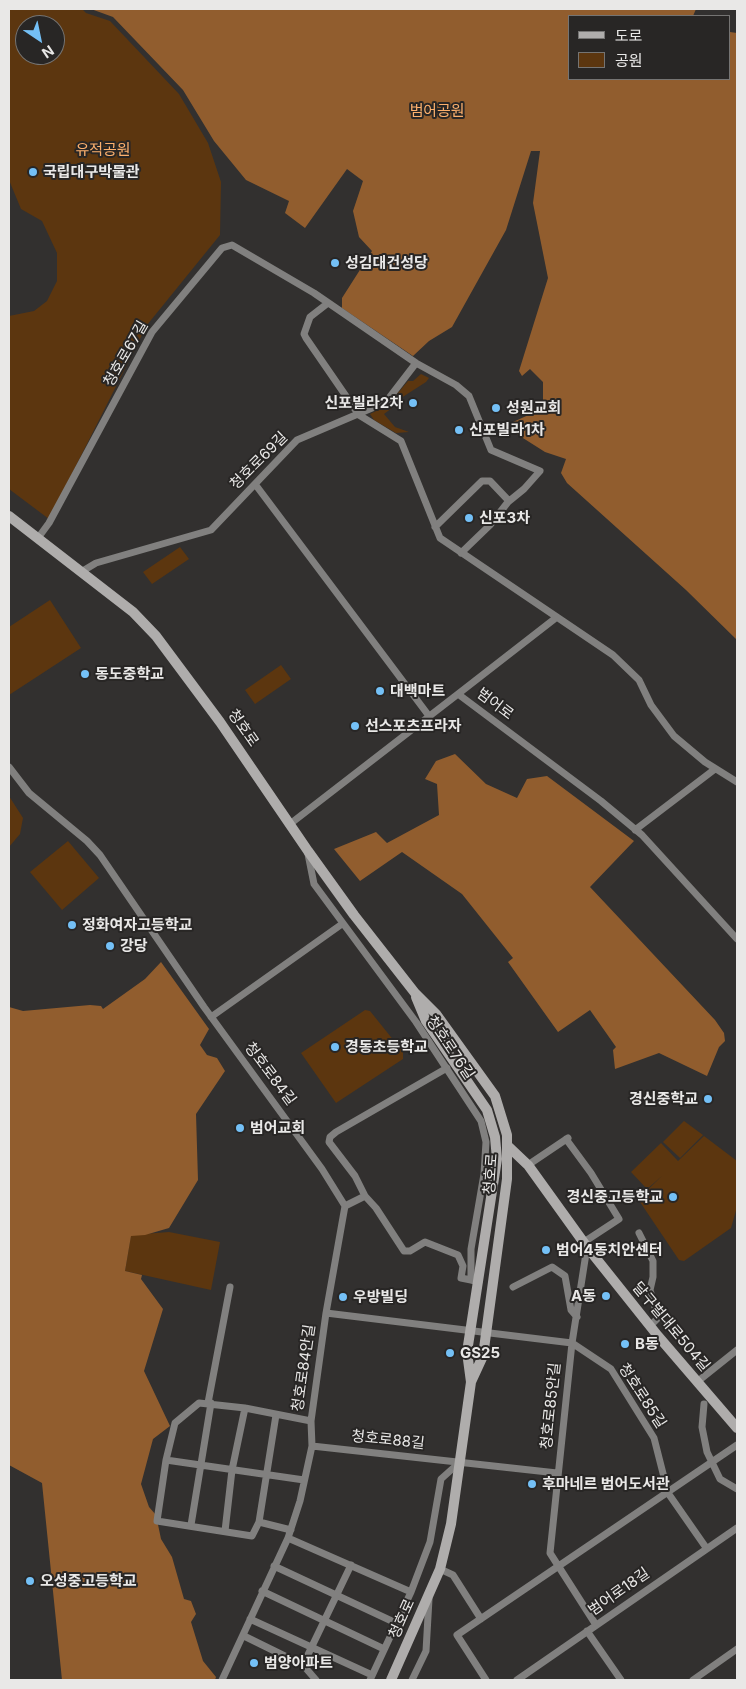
<!DOCTYPE html>
<html>
<head>
<meta charset="utf-8">
<style>
	body { margin:0 }
	#map { position:relative; width:746px; height:1689px; overflow:hidden; background:#32302f; font-family:Inter,"Noto Sans KR",sans-serif }
	canvas { display:block }
	.frame { position:absolute; inset:0; border:10px solid #e9e8e7; pointer-events:none }
	.legend { position:absolute; left:568px; top:15px; width:162px; height:65px; box-sizing:border-box; background:#282625; border:1px solid #757473; margin:0; padding:6px 9px; list-style:none; font-size:15px; color:#e9e8e7 }
	.legend li { display:flex; align-items:center; gap:10px; height:25px }
	.legend b { width:25px; border:1px solid #757473 }
	.north { position:absolute; left:15px; top:15px; width:50px; height:50px; box-sizing:border-box; background:#282625; border:1px solid #757473; border-radius:50%; rotate:146deg; font-size:14px; font-weight:700; line-height:20px; text-align:center; color:#e9e8e7 }
	.north::after { content:''; display:block; margin:auto; width:18px; height:22px; background:#74c0f6; clip-path:polygon(50% 0,100% 100%,50% 72%,0 100%) }
</style>
</head>
<body>
<div id="map">
<canvas width="746" height="1689"></canvas>
<div class="frame"></div>
<ul class="legend">
<li><b style="height:6px;background:#afadac"></b>도로</li>
<li><b style="height:14px;background:#5c360f"></b>공원</li>
</ul>
<div class="north">N</div>
</div>
<script>
const ctx = document.querySelector('canvas').getContext('2d');
ctx.lineJoin = 'round';
function fill(path, color) {
  ctx.fillStyle = color;
  ctx.fill(path, 'evenodd');
}
function toPath(rows) {
  const path = new Path2D();
  for (const r of rows) {
    path.moveTo(r[0], r[1]);
    for (let i = 2; i < r.length; i += 2) path.lineTo(r[i], r[i + 1]);
  }
  return path;
}
function strokePath(path, color, width, dash) {
  ctx.strokeStyle = color;
  ctx.lineWidth = width;
  ctx.lineCap = dash ? 'butt' : 'round';
  ctx.setLineDash(dash || []);
  ctx.stroke(path);
}
function label(font, color, halo, rows, align = 'center') {
  ctx.font = font + ' Inter,"Noto Sans KR",sans-serif';
  ctx.lineWidth = 4;
  ctx.setLineDash([]);
  ctx.textBaseline = 'middle';
  ctx.strokeStyle = halo;
  ctx.fillStyle = color;
  for (const [text, x, y, turn = 0] of rows) {
    ctx.save();
    ctx.translate(x, y);
    ctx.rotate((+turn || 0) * Math.PI / 180);
    ctx.textAlign = isNaN(turn) ? turn : align;
    if (halo) ctx.strokeText(text, 0, 0);
    ctx.fillText(text, 0, 0);
    ctx.restore();
  }
}
fill(toPath([
	[9,9,82,9,86,13,110,21,179,94,208,143,221,182,220,235,147,325,49,519,9,489,9,316,34,311,47,301,57,281,57,253,42,221,21,209,9,180],
	[25,25,55,25,55,55,25,55],
	[421,374,429,378,426,382,401,398,396,405,384,414,395,427,409,432,396,433,374,420,370,414,387,406,408,381,413,381],
	[180,547,189,559,152,584,143,572],
	[50,600,81,648,9,695,9,627],
	[281,665,291,679,255,704,245,690],
	[9,796,23,818,20,834,9,847],
	[68,841,99,878,62,910,30,872],
	[365,1010,370,1011,403,1052,403,1059,336,1103,301,1053],
	[684,1121,703,1135,680,1158,663,1142],
	[704,1136,737,1161,737,1207,731,1228,684,1261,679,1260,638,1199,662,1176,647,1189,631,1172,661,1143,678,1161],
	[169,1232,220,1242,211,1290,125,1271,131,1235]
]), '#5c360f');
fill(toPath([
	[91,9,696,9,693,16,570,16,570,79,730,79,730,32,737,33,737,640,686,590,567,483,561,473,566,459,545,452,504,426,533,413,543,401,543,382,530,369,522,376,519,371,548,278,533,203,540,151,531,151,506,230,452,327,429,341,413,356,342,308,342,298,372,251,359,237,353,211,363,181,347,169,305,228,285,213,289,201,246,180,214,141,183,90,113,17],
	[455,754,486,784,517,798,527,779,547,776,634,841,590,887,715,1020,724,1033,725,1041,719,1047,707,1076,659,1053,615,1069,613,1050,616,1047,590,1010,558,1032,508,962,513,958,462,894,402,852,360,881,334,849,376,832,387,843,439,815,437,784,425,779,436,761],
	[161,962,209,1029,200,1045,207,1055,217,1058,225,1071,196,1114,198,1180,169,1228,145,1235,131,1236,125,1271,142,1275,141,1279,163,1309,144,1371,170,1426,153,1439,141,1484,149,1507,156,1515,161,1539,172,1557,184,1599,191,1601,196,1614,191,1622,203,1661,216,1677,215,1680,62,1680,42,1483,9,1465,9,1007,23,1011,90,1005,101,1006,103,1009,145,979]
]), '#915d2e');
strokePath(toPath([
	[328,303,310,317,304,334,306,338,359,415,401,441,440,538,613,655,639,680,651,705,674,736,705,762,737,782],
	[255,484,429,716],
	[435,527,482,481,490,481,509,501],
	[38,538,49,523,152,332,222,248,232,245,314,293,416,363,456,385,469,396,491,450,540,471,524,489,508,502,490,525,461,553],
	[81,572,96,563,211,530,297,440,386,402,416,363],
	[458,694,557,617],
	[9,767,29,793,87,841,100,855,204,1007,322,1169,345,1206,326,1313,311,1421,312,1446,300,1501,288,1538,222,1680],
	[290,824,458,694,601,801,642,835,737,939],
	[635,830,715,769],
	[308,854,314,884,416,1022,481,1121,486,1142,484,1174,471,1249,471,1280,479,1282],
	[211,1017,342,924],
	[447,1068,336,1132,330,1137,329,1142,355,1176,365,1196,376,1208,404,1251,410,1251,425,1242,458,1255,463,1266,461,1278,471,1280],
	[566,1139,591,1173,619,1219,584,1242],
	[528,1165,568,1138],
	[345,1206,365,1196],
	[639,1233,653,1261,653,1277,650,1290,658,1318,650,1326],
	[587,1247,572,1343,550,1553,596,1625],
	[513,1287,552,1267,565,1276,571,1310,577,1317],
	[326,1313,572,1343,611,1369,654,1438,668,1493,707,1549],
	[697,1382,737,1350],
	[208,1403,230,1287],
	[704,1404,702,1427,707,1452,720,1479,737,1489],
	[276,1415,259,1522,252,1536,157,1521,166,1460,175,1423,199,1403,245,1408,311,1421],
	[312,1446,557,1473],
	[166,1460,304,1480],
	[259,1522,291,1530],
	[191,1525,211,1403],
	[225,1531,232,1470,245,1408],
	[288,1538,411,1592],
	[274,1566,396,1623],
	[440,1569,453,1575,481,1619],
	[262,1591,384,1649],
	[250,1619,372,1675],
	[587,1631,621,1680],
	[244,1636,303,1665,316,1680],
	[303,1665,351,1565],
	[370,1680,411,1592,430,1542,441,1479,460,1462],
	[412,1680,426,1651,429,1599],
	[486,1680,457,1635,737,1445],
	[517,1680,737,1528],
	[693,1680,737,1649]
]), '#81807f', 7);
strokePath(toPath([
	[9,516,133,612,156,636,220,722,308,851,354,915,415,993,436,1014,495,1096,507,1135,507,1179,483,1356,471,1382],
	[508,1146,528,1165,587,1247,658,1336,737,1428],
	[391,1680,440,1569,451,1524,471,1382,467,1352,497,1159,495,1137,487,1110,426,1021,416,997]
]), '#afadac', 10);
for (const [x, y, r, color] of [
	[33,172,5,"#74c0f6"],
	[335,263,5,"#74c0f6"],
	[413,403,5,"#74c0f6"],
	[496,408,5,"#74c0f6"],
	[459,430,5,"#74c0f6"],
	[469,518,5,"#74c0f6"],
	[85,674,5,"#74c0f6"],
	[380,691,5,"#74c0f6"],
	[355,726,5,"#74c0f6"],
	[72,925,5,"#74c0f6"],
	[110,946,5,"#74c0f6"],
	[335,1047,5,"#74c0f6"],
	[708,1099,5,"#74c0f6"],
	[240,1128,5,"#74c0f6"],
	[673,1197,5,"#74c0f6"],
	[546,1250,5,"#74c0f6"],
	[606,1296,5,"#74c0f6"],
	[343,1297,5,"#74c0f6"],
	[625,1344,5,"#74c0f6"],
	[450,1353,5,"#74c0f6"],
	[532,1484,5,"#74c0f6"],
	[30,1581,5,"#74c0f6"],
	[254,1663,5,"#74c0f6"]
]) {
  const dot = new Path2D();
  dot.arc(x, y, r, 0, 2 * Math.PI);
  ctx.fillStyle = color;
  ctx.fill(dot);
  strokePath(dot, '#282625', 2);
}
label('15px', '#fcb06d', '#282625', [
	["범어공원",437,111],
	["유적공원",103,150]
]);
label('bold 15px', '#e9e8e7', '#282625', [
	["국립대구박물관",43,172],
	["성김대건성당",345,263],
	["신포빌라2차",403,403,"right"],
	["성원교회",506,408],
	["신포빌라1차",469,430],
	["신포3차",479,518],
	["동도중학교",95,674],
	["대백마트",390,691],
	["선스포츠프라자",365,726],
	["정화여자고등학교",82,925],
	["강당",120,946],
	["경동초등학교",345,1047],
	["경신중학교",698,1099,"right"],
	["범어교회",250,1128],
	["경신중고등학교",663,1197,"right"],
	["범어4동치안센터",556,1250],
	["A동",596,1296,"right"],
	["우방빌딩",353,1297],
	["B동",635,1344],
	["GS25",460,1353],
	["후마네르 범어도서관",542,1484],
	["오성중고등학교",40,1581],
	["범양아파트",264,1663]
], 'left');
label('15px', '#e9e8e7', '#282625', [
	["청호로67길",126,354,-60],
	["청호로69길",259,461,-45],
	["범어로",495,704,37],
	["청호로",243,728,55],
	["청호로76길",450,1048,56],
	["청호로84길",270,1074,53],
	["청호로",491,1174,-86],
	["달구벌대로504길",671,1327,50],
	["청호로84안길",304,1368,-82],
	["청호로85길",642,1396,57],
	["청호로85안길",551,1406,-84],
	["청호로88길",388,1440,6],
	["범어로18길",619,1592,-35],
	["청호로",402,1619,-66]
]);
</script>
</body>
</html>
